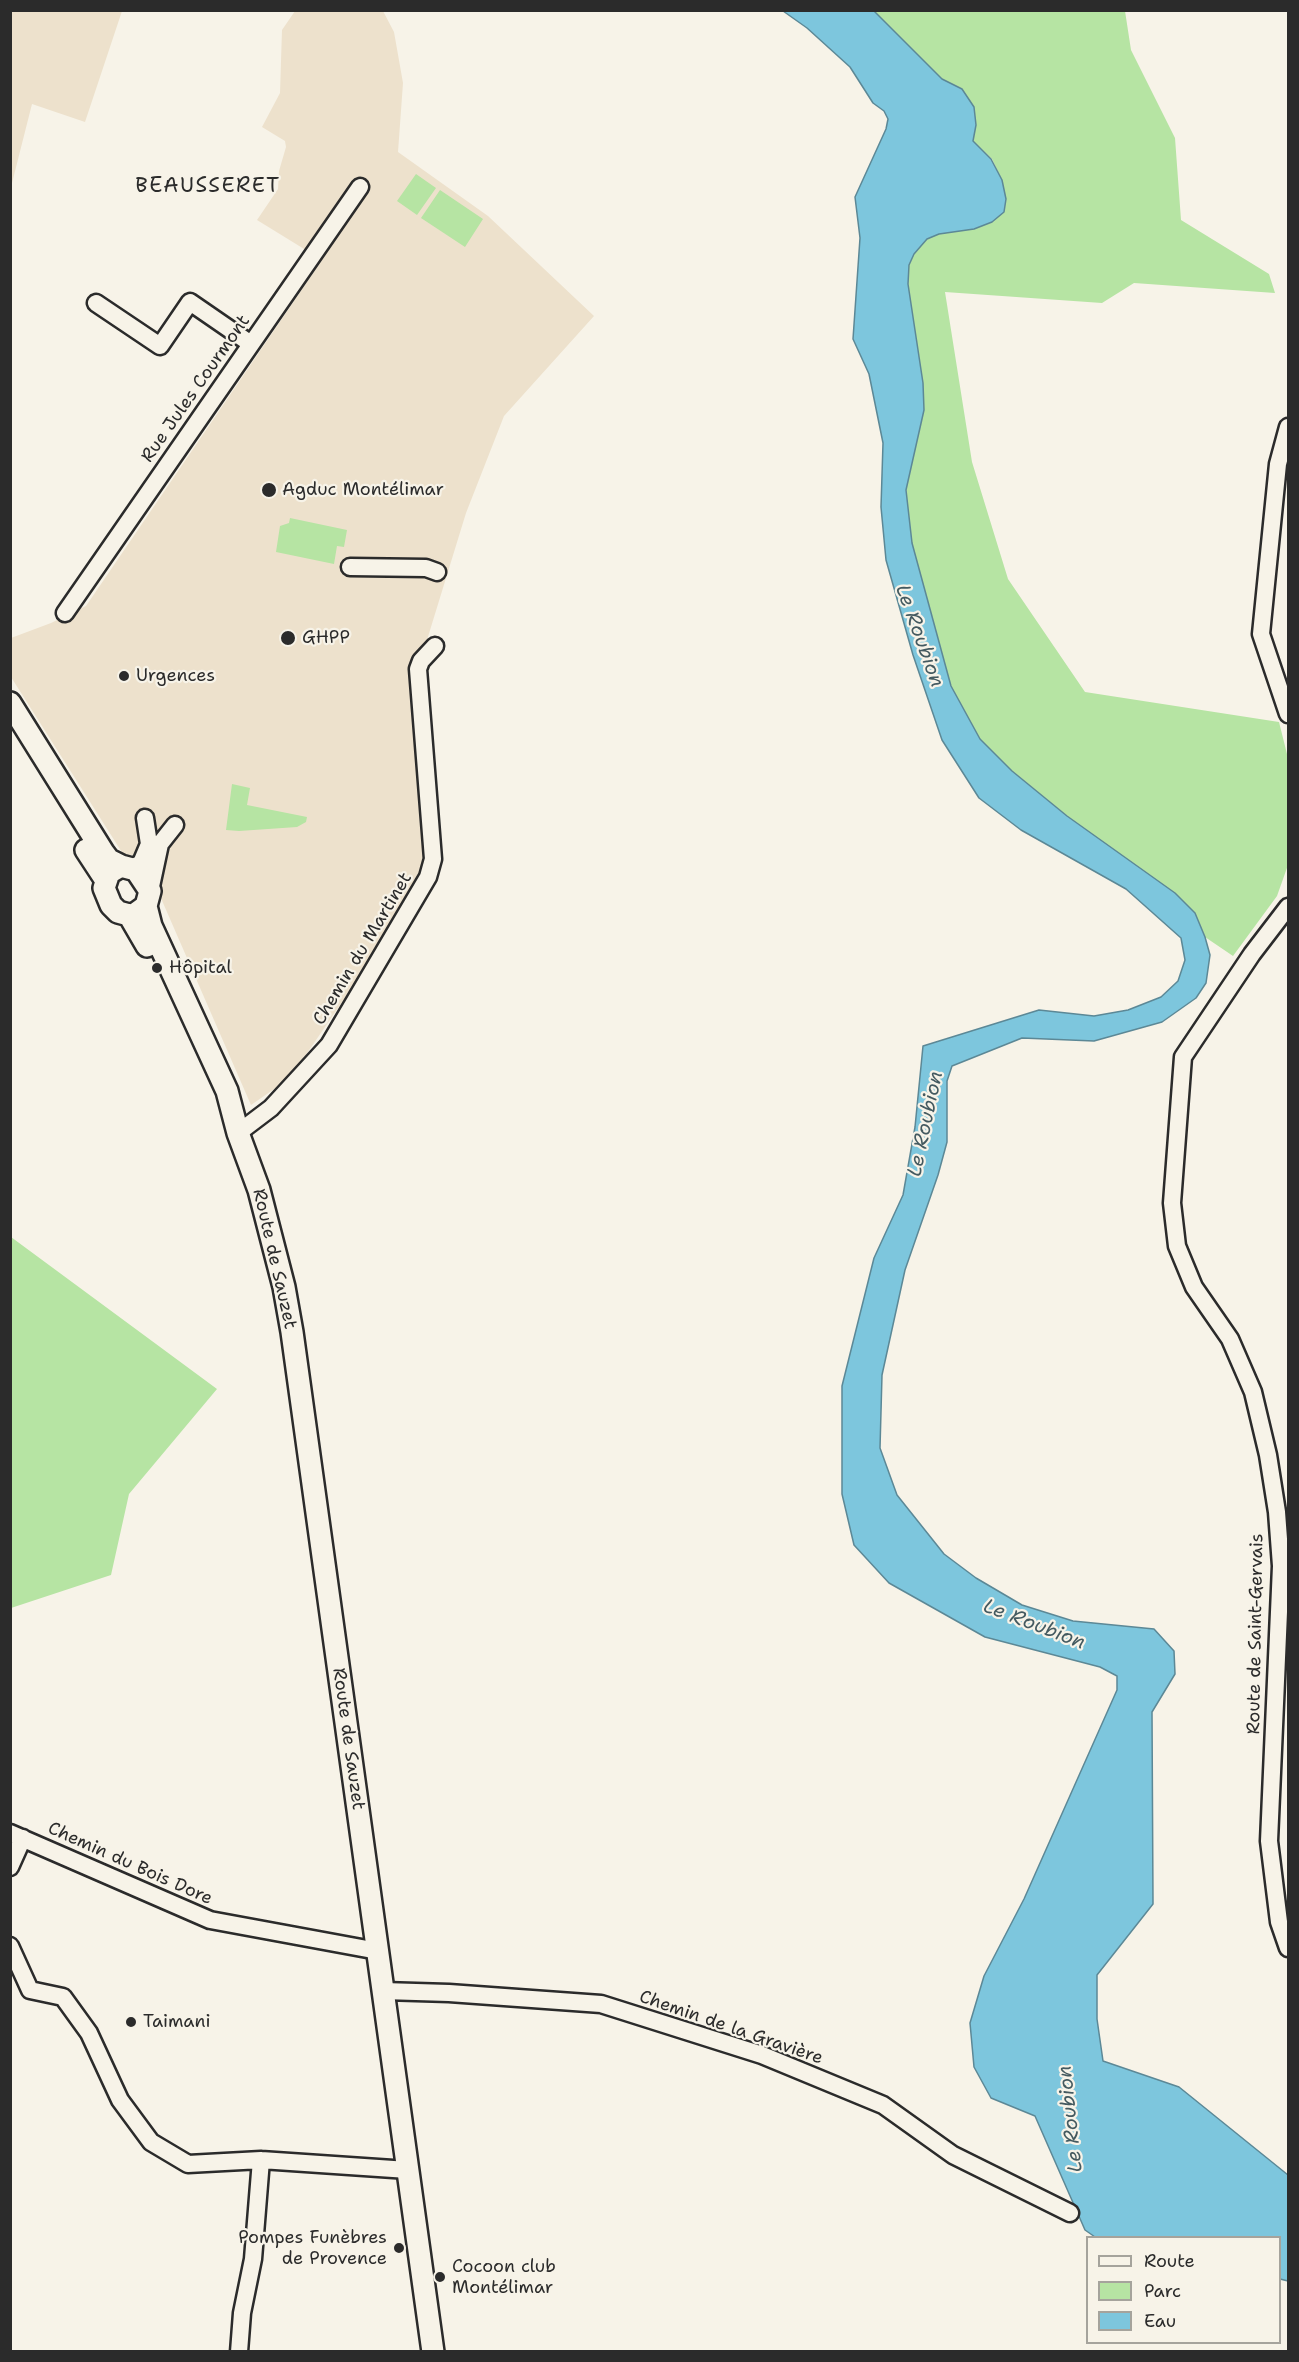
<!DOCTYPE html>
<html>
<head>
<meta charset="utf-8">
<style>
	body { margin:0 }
	#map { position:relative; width:1299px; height:2362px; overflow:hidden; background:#f7f3e8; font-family:"Shantell Sans",sans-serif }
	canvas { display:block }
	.frame { position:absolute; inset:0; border:12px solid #2b2b2b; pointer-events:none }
	.legend { position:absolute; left:1086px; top:2236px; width:195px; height:108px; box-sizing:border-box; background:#f7f3e8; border:2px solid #a5a39c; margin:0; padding:8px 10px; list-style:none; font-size:18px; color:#2b2b2b }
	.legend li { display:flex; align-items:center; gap:12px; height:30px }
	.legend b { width:30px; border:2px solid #a5a39c }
</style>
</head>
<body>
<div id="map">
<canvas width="1299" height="2362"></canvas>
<div class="frame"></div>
<ul class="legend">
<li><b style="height:8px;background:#f7f3e8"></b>Route</li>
<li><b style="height:16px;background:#b6e4a3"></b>Parc</li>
<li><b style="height:16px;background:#7dc6dd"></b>Eau</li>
</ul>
</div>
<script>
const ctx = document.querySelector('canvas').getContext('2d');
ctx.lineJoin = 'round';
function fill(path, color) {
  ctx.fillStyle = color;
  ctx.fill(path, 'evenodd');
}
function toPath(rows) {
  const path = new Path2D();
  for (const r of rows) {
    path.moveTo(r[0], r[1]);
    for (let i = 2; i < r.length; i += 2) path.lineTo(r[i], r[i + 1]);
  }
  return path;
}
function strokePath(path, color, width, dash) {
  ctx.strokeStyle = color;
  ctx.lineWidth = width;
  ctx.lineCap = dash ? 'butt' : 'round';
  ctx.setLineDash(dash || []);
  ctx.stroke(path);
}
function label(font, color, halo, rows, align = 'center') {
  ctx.font = font + ' "Shantell Sans",sans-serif';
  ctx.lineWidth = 4.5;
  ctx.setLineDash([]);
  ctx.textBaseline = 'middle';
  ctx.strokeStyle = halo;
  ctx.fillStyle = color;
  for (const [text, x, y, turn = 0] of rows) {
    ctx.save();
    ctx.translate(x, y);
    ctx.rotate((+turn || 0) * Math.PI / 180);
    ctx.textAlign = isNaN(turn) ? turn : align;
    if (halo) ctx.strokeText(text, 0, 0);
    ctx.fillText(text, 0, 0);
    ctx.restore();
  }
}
fill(toPath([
	[11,10,122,11,85,122,32,104,11,187],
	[295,11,383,11,394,32,403,83,398,152,488,216,594,316,504,416,466,513,419,666,434,868,290,1078,251,1105,150,873,140,856,123,854,11,677,11,638,51,623,86,606,322,260,257,220,278,189,279,171,286,147,285,141,262,127,280,93,282,30]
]), '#ede1cc');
fill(toPath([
	[874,11,1125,11,1131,50,1175,138,1181,220,1269,274,1275,293,1134,283,1102,303,945,292,972,462,1008,579,1085,692,1279,722,1288,758,1288,865,1277,896,1233,956,1205,937,1195,913,1067,816,1012,771,980,739,951,686,912,543,906,490,924,410,923,383,908,284,909,265,914,254,927,239,939,234,974,229,1002,180,992,159,973,141,976,125,962,89,942,79],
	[416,174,436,188,417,215,397,201],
	[440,190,483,219,465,247,421,218],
	[290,518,347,530,344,547,337,546,334,564,276,552,280,526,289,523],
	[232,784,250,788,247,805,307,817,306,822,297,827,239,831,226,830],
	[11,1237,217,1389,129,1494,111,1575,11,1608]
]), '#b6e4a3');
const water = toPath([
	[783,11,874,11,942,79,962,89,974,107,976,125,973,141,991,159,1002,180,1006,199,1004,212,992,222,974,229,939,234,927,239,914,254,909,265,908,284,923,383,924,410,906,490,912,543,951,686,980,739,1012,771,1067,816,1175,893,1195,913,1205,937,1210,955,1206,983,1196,998,1162,1022,1094,1041,1022,1038,952,1066,947,1081,947,1142,938,1175,905,1270,882,1375,880,1448,897,1495,944,1554,976,1578,1022,1605,1073,1621,1154,1629,1174,1651,1175,1674,1152,1712,1153,1904,1097,1975,1097,2019,1103,2061,1179,2087,1288,2175,1288,2281,1280,2279,1280,2238,1095,2237,1085,2230,1035,2116,991,2098,974,2067,970,2023,984,1976,1024,1899,1117,1690,1117,1676,1100,1667,985,1637,889,1583,854,1545,842,1494,842,1386,874,1258,903,1195,915,1127,923,1046,1039,1010,1094,1016,1128,1010,1161,997,1178,981,1185,960,1181,938,1126,889,1021,830,979,798,942,740,913,655,886,560,881,507,883,443,869,374,853,339,860,238,855,197,886,129,888,119,884,111,873,103,850,67,807,28,783,11]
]);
fill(water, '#7dc6dd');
strokePath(water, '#5c8896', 1.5);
const minor = toPath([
	[96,303,160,346,190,302,251,344],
	[1288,427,1278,464,1261,634,1288,714],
	[350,567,426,568,437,572],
	[65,613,360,187],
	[132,868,141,863,149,844,145,818],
	[150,891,160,844,175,825],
	[1288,907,1252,954,1183,1057,1172,1203,1177,1246,1194,1287,1230,1339,1253,1392,1268,1455,1277,1512,1281,1566,1269,1841,1279,1922,1288,1948],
	[238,1133,271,1108,329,1045,428,877,433,859,418,669,421,661,435,646],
	[10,1833,210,1920,378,1951],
	[10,1867,23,1838],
	[10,1946,30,1990,63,1997,89,2033,120,2100,151,2142,188,2164,261,2160,408,2170],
	[383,1991,449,1993,601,2004,762,2055,883,2105,953,2155,1070,2213],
	[239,2352,242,2313,253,2259,261,2160]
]);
const major = toPath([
	[10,703,103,852,109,860,121,866],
	[86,850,105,879],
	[121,866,136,870,150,891,146,906,135,914,129,915,118,912,111,905,104,888,109,873,121,866],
	[146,906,151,926,227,1091,238,1133,259,1190,284,1287,292,1332,433,2352],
	[129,915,147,946]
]);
strokePath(minor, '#2b2b2b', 21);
strokePath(major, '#2b2b2b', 26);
strokePath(minor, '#f7f3e8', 16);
strokePath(major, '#f7f3e8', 21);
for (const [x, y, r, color] of [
	[269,490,8,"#2b2b2b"],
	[288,638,8,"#2b2b2b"],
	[124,676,6,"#2b2b2b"],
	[157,968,6,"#2b2b2b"],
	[131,2022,6,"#2b2b2b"],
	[399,2248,6,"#2b2b2b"],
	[440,2277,6,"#2b2b2b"]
]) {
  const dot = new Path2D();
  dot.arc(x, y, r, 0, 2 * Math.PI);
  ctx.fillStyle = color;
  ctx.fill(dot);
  strokePath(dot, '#f7f3e8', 2);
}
label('18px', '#2b2b2b', '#f7f3e8', [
	["Rue Jules Courmont",196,389,-55],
	["Chemin du Martinet",363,949,-59],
	["Route de Sauzet",274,1259,77],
	["Route de Saint-Gervais",1256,1634,-89],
	["Route de Sauzet",348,1739,82],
	["Chemin du Bois Dore",130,1864,24],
	["Chemin de la Gravière",731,2028,19]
]);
label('18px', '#2b2b2b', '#f7f3e8', [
	["Agduc Montélimar",282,490],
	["GHPP",302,638],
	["Urgences",136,676],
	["Hôpital",169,968],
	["Taimani",143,2022],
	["Pompes Funèbres",387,2238,"right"],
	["de Provence",387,2259,"right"],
	["Cocoon club",452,2267],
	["Montélimar",452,2288]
], 'left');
label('italic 20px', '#445a60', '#f7f3e8', [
	["Le Roubion",919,636,70],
	["Le Roubion",926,1124,-78],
	["Le Roubion",1034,1625,21],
	["Le Roubion",1071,2119,-96]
]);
ctx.letterSpacing = '1.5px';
label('21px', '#2b2b2b', '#f7f3e8', [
	["BEAUSSERET",208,187]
]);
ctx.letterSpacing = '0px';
</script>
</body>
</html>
